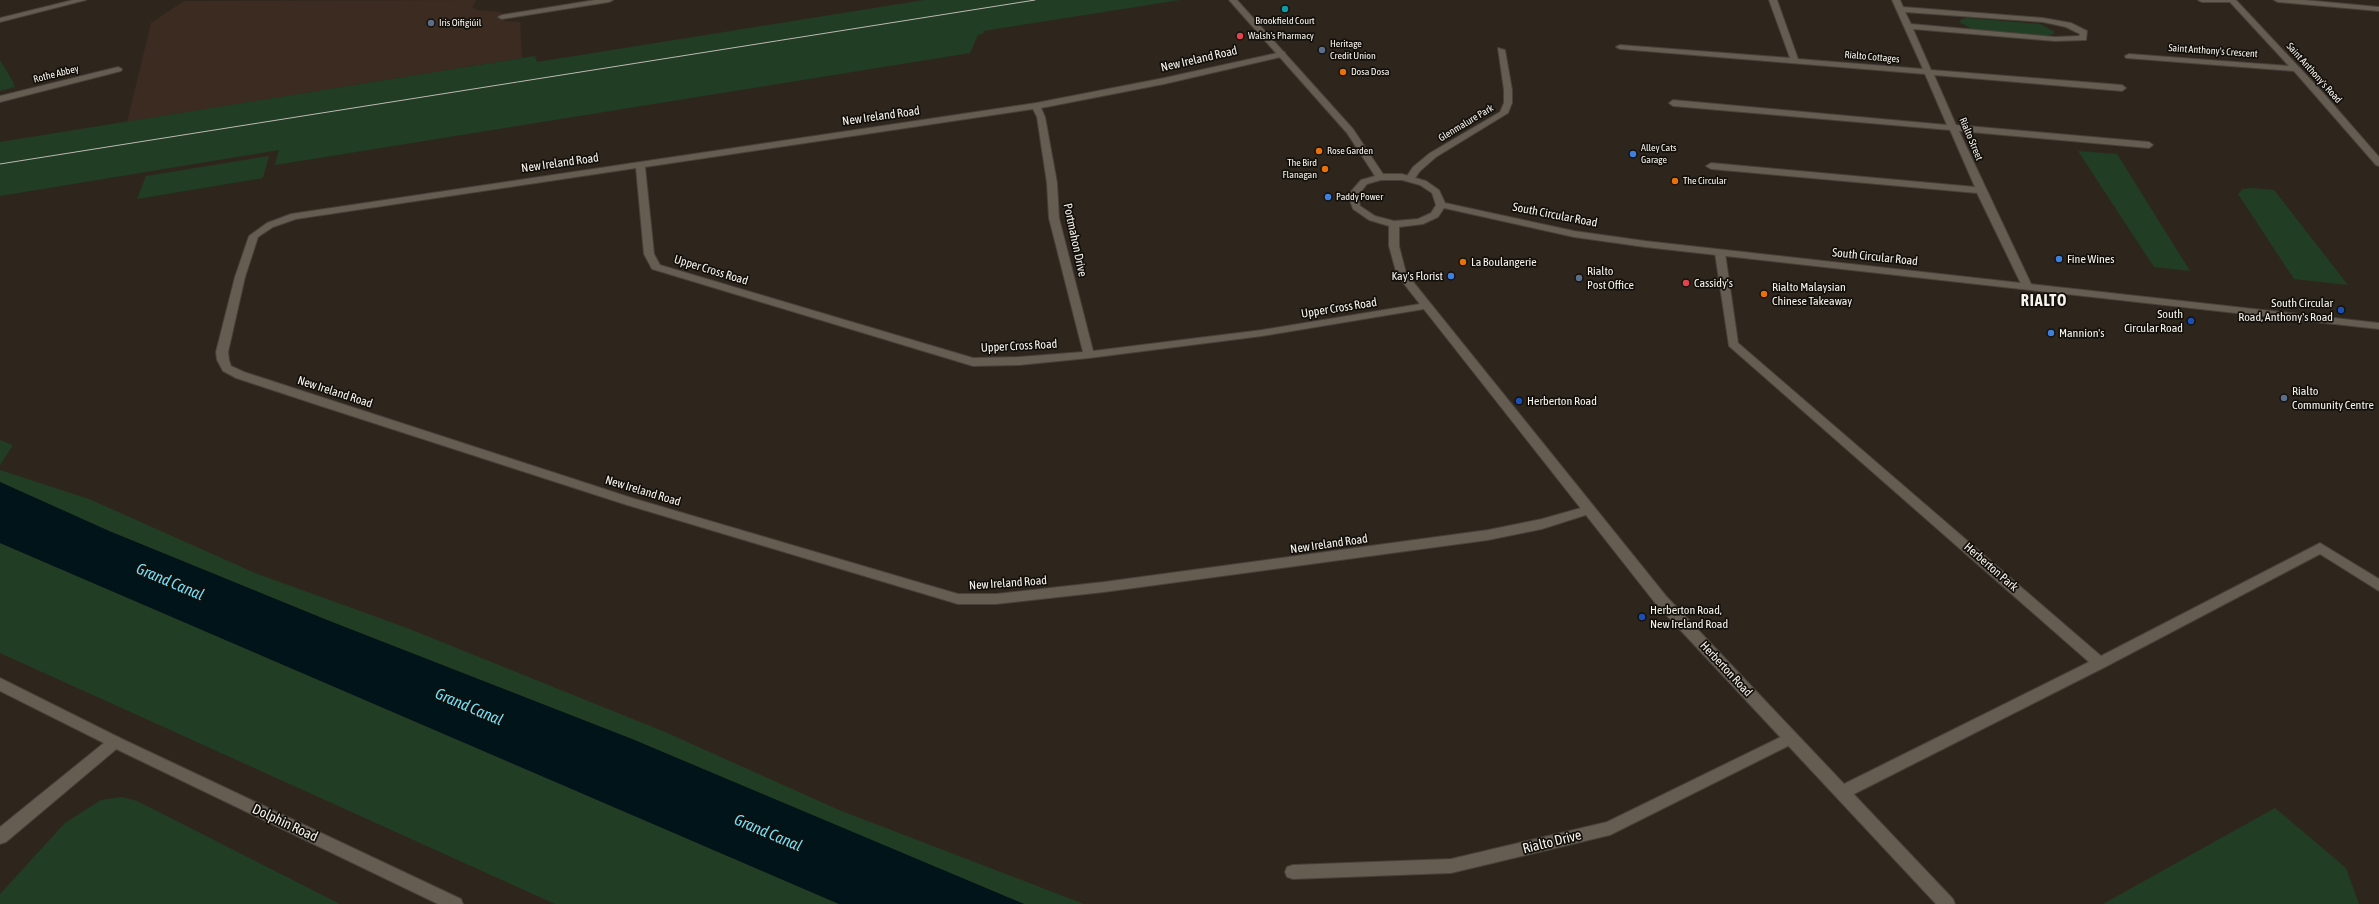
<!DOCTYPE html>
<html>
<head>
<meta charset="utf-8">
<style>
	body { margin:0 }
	canvas { display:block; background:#2e261d }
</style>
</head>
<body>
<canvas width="2379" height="904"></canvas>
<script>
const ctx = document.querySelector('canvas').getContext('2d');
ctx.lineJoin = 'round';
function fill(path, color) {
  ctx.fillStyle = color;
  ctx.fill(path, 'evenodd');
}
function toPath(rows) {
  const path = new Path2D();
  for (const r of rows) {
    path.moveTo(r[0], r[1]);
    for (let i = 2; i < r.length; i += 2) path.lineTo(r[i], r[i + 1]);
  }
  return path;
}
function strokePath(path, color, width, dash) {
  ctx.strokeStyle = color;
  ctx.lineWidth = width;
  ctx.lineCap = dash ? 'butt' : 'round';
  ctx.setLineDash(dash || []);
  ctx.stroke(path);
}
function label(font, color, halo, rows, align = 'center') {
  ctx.font = font + ' "Asap Condensed",sans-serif';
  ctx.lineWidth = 3.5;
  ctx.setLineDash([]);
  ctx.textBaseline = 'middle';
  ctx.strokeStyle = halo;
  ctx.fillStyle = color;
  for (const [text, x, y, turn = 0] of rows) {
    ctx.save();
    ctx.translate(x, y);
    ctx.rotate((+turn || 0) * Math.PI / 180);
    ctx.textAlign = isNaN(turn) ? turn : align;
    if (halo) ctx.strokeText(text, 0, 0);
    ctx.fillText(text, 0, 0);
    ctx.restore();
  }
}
fill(toPath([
	[476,0,472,7,477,10,501,12,504,21,520,22,522,58,127,122,151,23,184,1]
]), '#3b2b20');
fill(toPath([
	[924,0,1180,0,983,31,984,33,978,35,970,53,275,165,279,150,0,196,0,142,522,58,535,56,537,62],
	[1967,18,2040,24,2055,32,2053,34,2043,36,1974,30,1959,22,1962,19],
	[0,60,12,80,15,87,0,91],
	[2078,151,2117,154,2190,271,2154,267],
	[269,156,263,178,137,199,146,176],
	[2251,188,2274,190,2348,285,2294,279,2238,194,2243,189],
	[0,440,13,445,0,465],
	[0,470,89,499,255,573,407,628,665,732,839,810,1084,904,1024,904,943,872,632,739,327,620,109,531,0,482],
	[0,543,839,904,555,904,0,653],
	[122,797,137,801,340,904,0,904,0,894,65,823,101,800],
	[2275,808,2346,868,2359,904,2103,904]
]), '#213d23');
fill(toPath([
	[0,482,109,531,327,620,632,739,1024,904,839,904,0,543]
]), '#001419');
const street = toPath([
	[73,0,86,0,0,22,0,18,73,0],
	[595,0,613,0,609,2,502,19,498,17,502,15,595,0],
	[1769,0,1777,0,1798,59,1923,69,1892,0,1900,0,1903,7,2043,18,2071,23,2087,31,2086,40,2055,41,1913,29,1931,70,2122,85,2126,88,2122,91,1934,75,1956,125,2149,142,2153,145,2149,148,1959,131,2032,286,2027,289,2023,288,1977,193,1711,169,1706,166,1711,163,1975,187,1950,130,1673,106,1669,103,1673,100,1947,125,1925,74,1620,49,1616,47,1620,45,1790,58,1769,0],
	[1905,12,2043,22,2066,27,2080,34,2079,36,2055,37,1911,24,1905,12],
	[2198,0,2236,0,2324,94,2379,157,2379,166,2376,165,2294,71,2126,58,2125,56,2129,54,2289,66,2230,2,2202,2,2198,0],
	[2274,0,2304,0,2379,7,2379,11,2278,2,2274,0],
	[1498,48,1505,50,1512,90,1512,103,1508,113,1436,157,1420,171,1413,181,1407,181,1405,179,1413,167,1430,153,1500,112,1504,103,1504,90,1498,48],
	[1282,52,1285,52,1285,56,1164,84,1041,108,1045,117,1057,183,1059,218,1093,351,1262,330,1426,303,1430,304,1431,306,1430,308,1262,336,1089,358,1019,365,973,366,652,269,644,254,636,168,296,219,273,227,258,237,245,277,228,352,229,360,231,366,244,372,632,498,958,594,996,594,1104,582,1488,530,1542,519,1588,506,1592,507,1594,510,1592,513,1542,529,1488,540,1104,592,996,604,958,604,624,504,321,406,236,378,223,371,217,360,216,352,235,277,249,236,267,223,291,214,1036,103,1164,78,1282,52],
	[1033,109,1037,117,1047,183,1049,218,1083,352,1019,357,973,358,660,265,654,254,645,167,1033,109],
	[118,67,122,69,121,71,0,102,0,96,118,67],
	[1720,250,1725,253,1738,343,2101,656,2320,543,2379,579,2379,591,2320,554,2105,667,1848,797,1843,799,1838,797,1835,792,1838,787,2089,662,1729,346,1715,253,1720,250],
	[1791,732,1796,734,1798,738,1796,742,1610,835,1451,873,1293,879,1287,877,1285,872,1287,867,1293,865,1451,859,1607,822,1791,732],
	[115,736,120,738,122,742,120,746,6,842,0,844,0,827,110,738,115,736]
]);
const secondary = toPath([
	[1229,0,1237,0,1353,129,1383,174,1402,174,1426,181,1439,190,1445,203,1574,231,1645,241,2379,323,2379,329,1645,247,1574,237,1444,208,1438,217,1423,224,1399,227,1399,246,1406,273,1666,596,1953,899,1955,904,1936,904,1656,604,1397,275,1389,246,1389,226,1369,220,1353,209,1348,195,1361,180,1375,176,1347,133,1229,0],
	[1381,180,1402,180,1420,185,1432,193,1436,205,1431,213,1418,219,1394,221,1375,216,1360,206,1358,195,1367,184,1381,180],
	[0,678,120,738,461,899,463,904,438,904,110,746,0,691,0,678]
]);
strokePath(street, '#484139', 2);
strokePath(secondary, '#484139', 2);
fill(street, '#655c52');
fill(secondary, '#655c52');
strokePath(toPath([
	[0,164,1035,0]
]), '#beb9b2', 1);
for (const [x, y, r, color] of [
	[1285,9,4,"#0f9aa8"],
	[431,23,4,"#5c6f8a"],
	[1240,36,4,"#e0444e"],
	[1322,50,4,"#5c6f8a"],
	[1343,72,4,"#e8710a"],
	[1319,151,4,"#e8710a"],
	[1633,154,4,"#3f7fe0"],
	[1325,169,4,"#e8710a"],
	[1675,181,4,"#e8710a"],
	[1328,197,4,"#3f7fe0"],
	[2059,259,4,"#3f7fe0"],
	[1463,262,4,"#e8710a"],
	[1451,276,4,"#3f7fe0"],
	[1579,278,4,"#5c6f8a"],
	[1686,283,4,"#e0444e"],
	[1764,294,4,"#e8710a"],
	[2341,310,4,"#1a4fb4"],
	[2191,321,4,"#1a4fb4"],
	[2051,333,4,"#3f7fe0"],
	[2284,398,4,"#5c6f8a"],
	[1519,401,4,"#1a4fb4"],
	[1642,617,4,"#1a4fb4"]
]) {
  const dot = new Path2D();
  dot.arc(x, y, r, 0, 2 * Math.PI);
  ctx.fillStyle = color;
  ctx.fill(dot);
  strokePath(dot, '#13100c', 1.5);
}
label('10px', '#f7f2ec', '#13100c', [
	["Brookfield Court",1285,21,"center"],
	["Iris Oifigiúil",439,23],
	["Walsh's Pharmacy",1248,36],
	["Heritage",1330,44],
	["Credit Union",1330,56],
	["Dosa Dosa",1351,72],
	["Alley Cats",1641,148],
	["Garage",1641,160],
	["Rose Garden",1327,151],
	["The Bird",1317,163,"right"],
	["Flanagan",1317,175,"right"],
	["The Circular",1683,181],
	["Paddy Power",1336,197]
], 'left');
label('10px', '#f7f2ec', '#13100c', [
	["Saint Anthony's Crescent",2213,51,4],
	["Rialto Cottages",1872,57,5],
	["Saint Anthony's Road",2314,73,48],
	["Rothe Abbey",56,74,-14],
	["Glenmalure Park",1466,123,-31],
	["Rialto Street",1971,139,67]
]);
label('12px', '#f7f2ec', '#13100c', [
	["New Ireland Road",1199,59,-13],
	["New Ireland Road",881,116,-8],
	["New Ireland Road",560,163,-8],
	["South Circular Road",1555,215,11],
	["Portmahon Drive",1075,240,78],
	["South Circular Road",1875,257,6],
	["Upper Cross Road",711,270,17],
	["Upper Cross Road",1339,308,-9],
	["Upper Cross Road",1019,346,-3],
	["New Ireland Road",335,392,18],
	["New Ireland Road",643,491,17],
	["New Ireland Road",1329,544,-8],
	["Herberton Park",1991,567,41],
	["New Ireland Road",1008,583,-4],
	["Herberton Road",1726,669,47]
]);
label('12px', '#f7f2ec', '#13100c', [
	["Fine Wines",2067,259],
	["La Boulangerie",1471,262],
	["Rialto",1587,271],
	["Post Office",1587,285],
	["Kay's Florist",1443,276,"right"],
	["Cassidy's",1694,283],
	["Rialto Malaysian",1772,287],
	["Chinese Takeaway",1772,301],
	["South Circular",2333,303,"right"],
	["Road, Anthony's Road",2333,317,"right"],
	["South",2183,314,"right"],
	["Circular Road",2183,328,"right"],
	["Mannion's",2059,333],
	["Rialto",2292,391],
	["Community Centre",2292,405],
	["Herberton Road",1527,401],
	["Herberton Road,",1650,610],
	["New Ireland Road",1650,624]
], 'left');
label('14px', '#f7f2ec', '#13100c', [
	["Dolphin Road",285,823,25],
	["Rialto Drive",1552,842,-14]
]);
ctx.letterSpacing = '1px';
label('bold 16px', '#f7f2ec', '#13100c', [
	["RIALTO",2044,301]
]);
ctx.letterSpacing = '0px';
label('italic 16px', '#70dff9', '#13100c', [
	["Grand Canal",170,582,23],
	["Grand Canal",469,707,23],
	["Grand Canal",768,833,23]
]);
</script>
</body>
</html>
